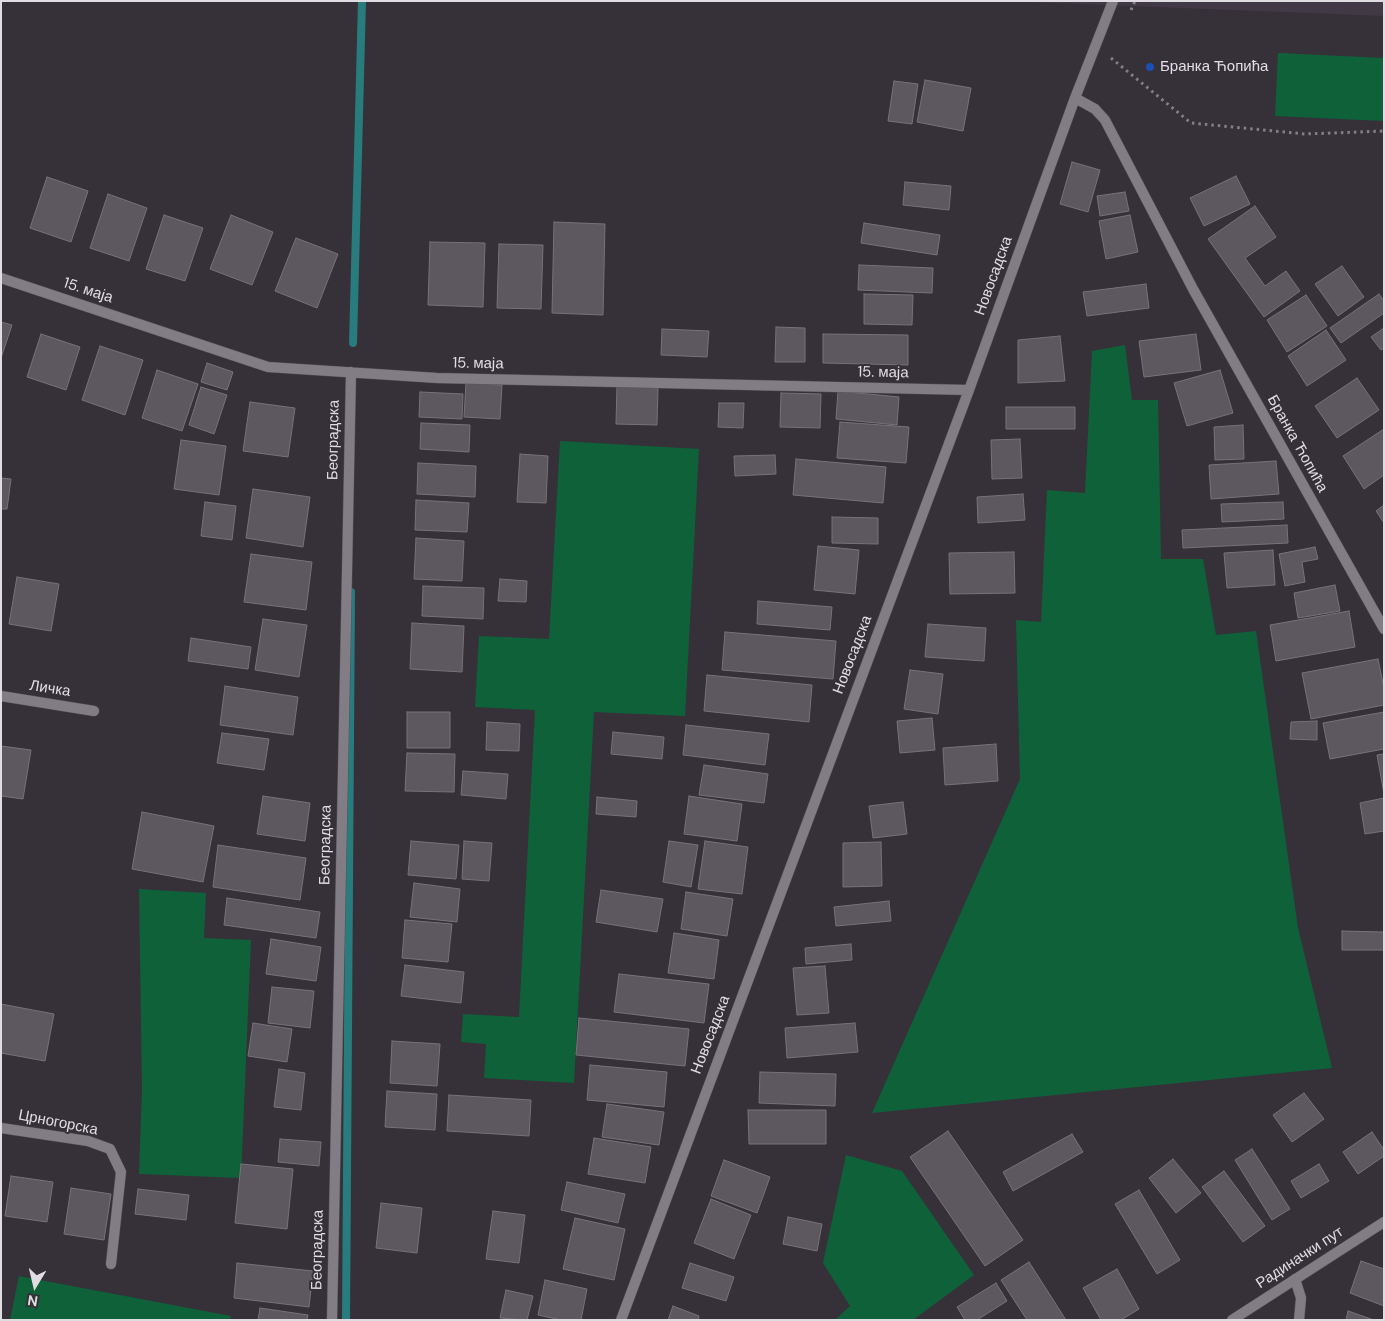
<!DOCTYPE html>
<html>
<head>
<meta charset="utf-8">
<style>
	body { margin:0 }
	#map { position:relative; width:1385px; height:1321px; overflow:hidden; background:#363138; font-family:"DM Sans",sans-serif }
	canvas { display:block }
	.frame { position:absolute; inset:0; border:2px solid #e0dde2; pointer-events:none }
	.north { position:absolute; left:10px; top:1261px; width:50px; height:50px; -webkit-text-stroke:4px #363138; paint-order:stroke; rotate:189deg; font-size:14px; font-weight:700; line-height:20px; text-align:center; color:#e0dde2 }
	.north::after { content:''; display:block; margin:auto; width:18px; height:22px; background:#e0dde2; clip-path:polygon(50% 0,100% 100%,50% 72%,0 100%) }
</style>
</head>
<body>
<div id="map">
<canvas width="1385" height="1321"></canvas>
<div class="frame"></div>
<div class="north">N</div>
</div>
<script>
const ctx = document.querySelector('canvas').getContext('2d');
ctx.lineJoin = 'round';
function fill(path, color) {
  ctx.fillStyle = color;
  ctx.fill(path, 'evenodd');
}
function toPath(rows) {
  const path = new Path2D();
  for (const r of rows) {
    path.moveTo(r[0], r[1]);
    for (let i = 2; i < r.length; i += 2) path.lineTo(r[i], r[i + 1]);
  }
  return path;
}
function strokePath(path, color, width, dash) {
  ctx.strokeStyle = color;
  ctx.lineWidth = width;
  ctx.lineCap = dash ? 'butt' : 'round';
  ctx.setLineDash(dash || []);
  ctx.stroke(path);
}
function label(font, color, halo, rows, align = 'center') {
  ctx.font = font + ' "DM Sans",sans-serif';
  ctx.lineWidth = 4;
  ctx.setLineDash([]);
  ctx.textBaseline = 'middle';
  ctx.strokeStyle = halo;
  ctx.fillStyle = color;
  for (const [text, x, y, turn = 0] of rows) {
    ctx.save();
    ctx.translate(x, y);
    ctx.rotate((+turn || 0) * Math.PI / 180);
    ctx.textAlign = isNaN(turn) ? turn : align;
    if (halo) ctx.strokeText(text, 0, 0);
    ctx.fillText(text, 0, 0);
    ctx.restore();
  }
}
fill(toPath([
	[1001,1,1384,1,1384,16,1030,2]
]), '#413945');
fill(toPath([
	[1278,53,1384,58,1384,121,1275,116],
	[1125,345,1132,400,1158,400,1161,559,1203,559,1216,635,1256,631,1298,928,1332,1068,872,1113,1020,779,1016,620,1041,622,1047,490,1085,493,1092,351],
	[560,441,699,449,685,716,594,712,574,1083,484,1078,486,1044,461,1042,463,1014,519,1017,535,710,475,707,479,636,549,639],
	[139,889,206,893,204,938,251,940,241,1178,139,1174,142,1090],
	[846,1155,902,1171,974,1275,913,1320,835,1320,850,1306,823,1263],
	[19,1276,231,1316,230,1320,10,1320]
]), '#0f613a');
strokePath(toPath([
	[353,343,362,1],
	[346,1320,351,592]
]), '#297c7d', 8);
const building = toPath([
	[925,80,971,88,963,131,917,122,925,80],
	[894,81,918,84,912,124,888,121,894,81],
	[1072,162,1100,170,1088,212,1060,204,1072,162],
	[1236,176,1250,204,1204,226,1190,198,1236,176],
	[47,177,88,191,71,242,30,228,47,177],
	[905,182,951,186,949,210,903,205,905,182],
	[1125,192,1129,211,1100,216,1097,196,1125,192],
	[108,194,147,208,129,261,90,248,108,194],
	[1255,206,1276,237,1245,258,1265,286,1286,271,1300,291,1264,317,1208,239,1255,206],
	[164,215,203,228,185,281,146,269,164,215],
	[231,215,273,232,252,285,210,269,231,215],
	[1130,215,1138,252,1106,259,1099,221,1130,215],
	[554,222,605,224,603,315,552,313,554,222],
	[864,223,940,235,937,255,861,243,864,223],
	[296,238,338,254,317,308,275,291,296,238],
	[430,242,485,243,483,307,428,305,430,242],
	[499,244,543,245,541,309,497,308,499,244],
	[859,265,933,268,932,293,858,290,859,265],
	[1342,266,1364,297,1338,316,1315,284,1342,266],
	[1146,284,1149,308,1087,316,1083,292,1146,284],
	[864,294,913,295,912,325,864,324,864,294],
	[1379,294,1384,301,1384,313,1341,343,1330,328,1379,294],
	[1306,295,1327,326,1287,352,1267,320,1306,295],
	[1,322,12,325,1,358,1,322],
	[776,327,805,328,805,362,775,362,776,327],
	[1384,328,1384,348,1381,350,1371,337,1384,328],
	[662,329,709,331,707,357,661,355,662,329],
	[1326,330,1346,360,1307,386,1288,356,1326,330],
	[41,334,80,347,66,390,27,377,41,334],
	[823,334,908,335,908,365,823,363,823,334],
	[1196,334,1201,370,1144,377,1139,341,1196,334],
	[1060,336,1065,381,1018,383,1018,340,1060,336],
	[100,346,143,360,125,415,82,400,100,346],
	[207,363,233,372,227,390,201,382,207,363],
	[157,370,198,384,182,431,142,418,157,370],
	[1220,370,1233,413,1187,426,1174,383,1220,370],
	[1357,378,1379,410,1337,438,1315,406,1357,378],
	[466,383,502,385,500,419,464,417,466,383],
	[617,386,658,388,657,425,616,424,617,386],
	[201,387,227,395,214,434,189,425,201,387],
	[838,391,899,397,897,425,836,419,838,391],
	[420,392,463,394,462,419,419,417,420,392],
	[781,393,821,394,820,428,780,427,781,393],
	[250,402,295,408,288,457,243,451,250,402],
	[719,403,744,403,743,428,718,427,719,403],
	[1006,407,1075,407,1075,429,1006,429,1006,407],
	[840,422,909,427,906,463,837,458,840,422],
	[421,423,470,425,469,452,420,449,421,423],
	[1243,425,1244,459,1215,460,1214,427,1243,425],
	[1384,429,1384,475,1364,489,1343,456,1384,429],
	[1020,439,1022,478,992,479,991,440,1020,439],
	[181,440,226,446,219,495,174,489,181,440],
	[520,454,548,456,546,503,517,502,520,454],
	[775,455,776,474,735,476,734,456,775,455],
	[796,459,886,467,883,503,793,495,796,459],
	[1276,461,1279,494,1211,499,1209,465,1276,461],
	[418,463,476,466,475,497,417,494,418,463],
	[1,478,11,479,7,509,1,509,1,478],
	[253,489,310,497,303,547,246,538,253,489],
	[1023,494,1025,520,978,523,977,497,1023,494],
	[416,500,469,503,467,532,415,530,416,500],
	[205,502,236,506,232,540,201,536,205,502],
	[1283,502,1284,519,1222,522,1221,504,1283,502],
	[1384,505,1384,523,1376,511,1384,505],
	[832,517,878,518,878,544,832,543,832,517],
	[1287,525,1288,543,1183,548,1182,530,1287,525],
	[416,538,464,541,462,581,414,579,416,538],
	[818,546,859,550,855,594,814,590,818,546],
	[1315,547,1318,559,1302,562,1305,582,1285,586,1279,554,1315,547],
	[1273,550,1275,585,1227,588,1224,553,1273,550],
	[1014,552,1015,593,950,594,949,553,1014,552],
	[251,554,312,562,306,610,244,602,251,554],
	[17,577,59,584,51,631,9,624,17,577],
	[500,579,527,581,526,602,498,601,500,579],
	[1335,585,1340,611,1298,618,1294,593,1335,585],
	[423,586,484,588,483,619,422,616,423,586],
	[758,601,832,607,830,630,757,624,758,601],
	[1349,611,1355,647,1276,661,1270,625,1349,611],
	[263,619,307,625,299,677,255,670,263,619],
	[412,623,464,626,462,672,410,669,412,623],
	[928,624,986,628,984,661,925,657,928,624],
	[725,632,836,641,833,679,722,670,725,632],
	[191,638,251,647,248,669,188,661,191,638],
	[1378,659,1384,688,1384,705,1311,719,1302,673,1378,659],
	[910,670,943,674,938,714,904,709,910,670],
	[707,675,812,685,809,722,704,711,707,675],
	[225,686,298,697,293,735,220,725,225,686],
	[407,712,450,712,450,748,407,748,407,712],
	[1384,712,1384,749,1330,759,1323,723,1384,712],
	[932,718,935,750,900,753,897,721,932,718],
	[1317,721,1317,740,1290,739,1291,722,1317,721],
	[487,722,520,724,519,751,486,750,487,722],
	[686,725,769,734,765,765,683,755,686,725],
	[613,732,664,737,662,759,611,754,613,732],
	[222,733,269,739,264,770,217,763,222,733],
	[996,744,998,781,945,785,943,748,996,744],
	[1,746,31,750,23,799,1,796,1,746],
	[407,753,455,754,454,792,405,791,407,753],
	[1384,754,1384,794,1377,755,1384,754],
	[704,765,768,774,764,803,699,795,704,765],
	[463,771,508,774,506,799,461,795,463,771],
	[263,796,310,803,305,841,257,834,263,796],
	[689,796,742,804,737,841,684,834,689,796],
	[597,797,637,801,636,817,596,814,597,797],
	[1384,798,1384,831,1365,834,1360,803,1384,798],
	[903,802,907,834,873,838,869,806,903,802],
	[142,812,214,826,203,882,132,869,142,812],
	[411,841,459,845,456,879,408,875,411,841],
	[464,841,492,843,489,881,462,879,464,841],
	[669,841,698,845,691,887,663,882,669,841],
	[705,841,748,847,742,894,698,889,705,841],
	[881,842,882,886,843,887,843,843,881,842],
	[218,845,306,858,300,900,213,887,218,845],
	[414,883,460,889,457,922,410,917,414,883],
	[601,890,663,899,657,932,596,922,601,890],
	[686,892,733,899,727,936,681,929,686,892],
	[227,898,320,912,316,938,224,925,227,898],
	[889,901,891,921,836,926,834,907,889,901],
	[405,920,452,924,448,962,402,958,405,920],
	[1342,931,1384,932,1384,950,1342,950,1342,931],
	[674,933,719,940,714,979,668,973,674,933],
	[271,939,321,947,316,981,266,974,271,939],
	[851,944,852,960,806,964,805,948,851,944],
	[405,965,464,972,461,1003,401,996,405,965],
	[825,966,829,1013,797,1015,793,968,825,966],
	[619,974,709,984,704,1023,614,1012,619,974],
	[272,987,314,991,310,1028,268,1023,272,987],
	[1,1004,54,1014,45,1061,1,1053,1,1004],
	[579,1018,689,1029,685,1066,576,1055,579,1018],
	[253,1023,292,1029,287,1062,248,1056,253,1023],
	[855,1023,858,1052,787,1058,785,1028,855,1023],
	[392,1041,440,1044,437,1086,390,1083,392,1041],
	[590,1065,667,1072,664,1107,587,1100,590,1065],
	[279,1069,305,1073,301,1110,274,1107,279,1069],
	[760,1072,836,1074,835,1106,759,1103,760,1072],
	[387,1091,437,1094,435,1130,385,1127,387,1091],
	[1304,1093,1324,1119,1292,1142,1273,1115,1304,1093],
	[449,1095,531,1100,529,1136,447,1131,449,1095],
	[607,1104,664,1112,659,1145,602,1137,607,1104],
	[748,1110,826,1110,826,1144,749,1144,748,1110],
	[948,1131,1023,1240,985,1266,910,1157,948,1131],
	[1372,1132,1384,1150,1384,1156,1358,1174,1343,1152,1372,1132],
	[1072,1134,1083,1152,1013,1191,1003,1172,1072,1134],
	[594,1138,651,1147,645,1183,588,1174,594,1138],
	[280,1139,321,1142,319,1166,278,1162,280,1139],
	[1252,1149,1290,1209,1272,1220,1235,1160,1252,1149],
	[1173,1159,1201,1193,1176,1213,1149,1178,1173,1159],
	[724,1160,770,1177,757,1213,711,1196,724,1160],
	[241,1164,293,1169,287,1229,235,1223,241,1164],
	[1319,1164,1329,1181,1301,1198,1291,1181,1319,1164],
	[1224,1171,1265,1226,1243,1242,1202,1187,1224,1171],
	[11,1176,53,1182,47,1222,5,1216,11,1176],
	[567,1182,625,1194,618,1223,561,1210,567,1182],
	[71,1188,111,1194,104,1240,64,1234,71,1188],
	[138,1189,189,1195,186,1220,135,1214,138,1189],
	[1139,1190,1180,1260,1157,1274,1115,1204,1139,1190],
	[711,1199,751,1215,734,1259,694,1243,711,1199],
	[381,1203,422,1208,417,1253,376,1248,381,1203],
	[493,1211,525,1215,519,1263,486,1259,493,1211],
	[788,1217,822,1224,817,1251,783,1244,788,1217],
	[575,1218,625,1229,614,1280,563,1269,575,1218],
	[1361,1261,1384,1269,1384,1306,1350,1293,1361,1261],
	[1029,1262,1066,1320,1027,1320,1001,1280,1029,1262],
	[237,1263,313,1271,309,1307,234,1298,237,1263],
	[690,1263,734,1277,726,1301,682,1288,690,1263],
	[1117,1269,1139,1309,1121,1320,1101,1320,1083,1288,1117,1269],
	[545,1280,587,1289,581,1320,561,1320,538,1315,545,1280],
	[996,1283,1007,1301,977,1320,965,1320,957,1307,996,1283],
	[506,1290,533,1296,527,1320,500,1318,506,1290],
	[673,1306,699,1316,698,1320,668,1320,673,1306],
	[260,1308,308,1315,307,1320,258,1320,260,1308],
	[1348,1311,1374,1320,1346,1320,1348,1311]
]);
fill(building, '#5d5860');
strokePath(building, '#77727a', 1);
const street = toPath([
	[1075,98,1095,109,1105,120,1193,289,1384,629],
	[1,278,268,367,437,378,969,390],
	[1,696,94,711],
	[1,1128,88,1141,110,1149,121,1172,111,1264],
	[1295,1279,1301,1298,1299,1320],
	[332,1320,351,372],
	[621,1320,969,390,1075,98,1113,1],
	[1232,1320,1384,1222]
]);
strokePath(street, '#545056', 11);
strokePath(toPath([
	[1131,10,1135,1],
	[1111,58,1191,123,1305,134,1384,131]
]), '#837f85', 3, [2.5, 4]);
strokePath(street, '#827d85', 10);
for (const [x, y, r, color] of [
	[1150,67,5,"#1a4fb4"]
]) {
  const dot = new Path2D();
  dot.arc(x, y, r, 0, 2 * Math.PI);
  ctx.fillStyle = color;
  ctx.fill(dot);
  strokePath(dot, '#363138', 2);
}
label('15px', '#e0dde2', '#363138', [
	["Бранка Ћопића",1160,67]
], 'left');
label('15px', '#e0dde2', '#363138', [
	["Новосадска",994,276,-70],
	["15. маја",88,291,18],
	["15. маја",478,364,1],
	["15. маја",883,373,1],
	["Београдска",334,440,-89],
	["Бранка Ћопића",1297,444,61],
	["Новосадска",853,655,-69],
	["Личка",50,689,9],
	["Београдска",326,845,-89],
	["Новосадска",711,1035,-69],
	["Црногорска",58,1123,11],
	["Београдска",318,1250,-89],
	["Радиначки пут",1300,1258,-33]
]);
</script>
</body>
</html>
